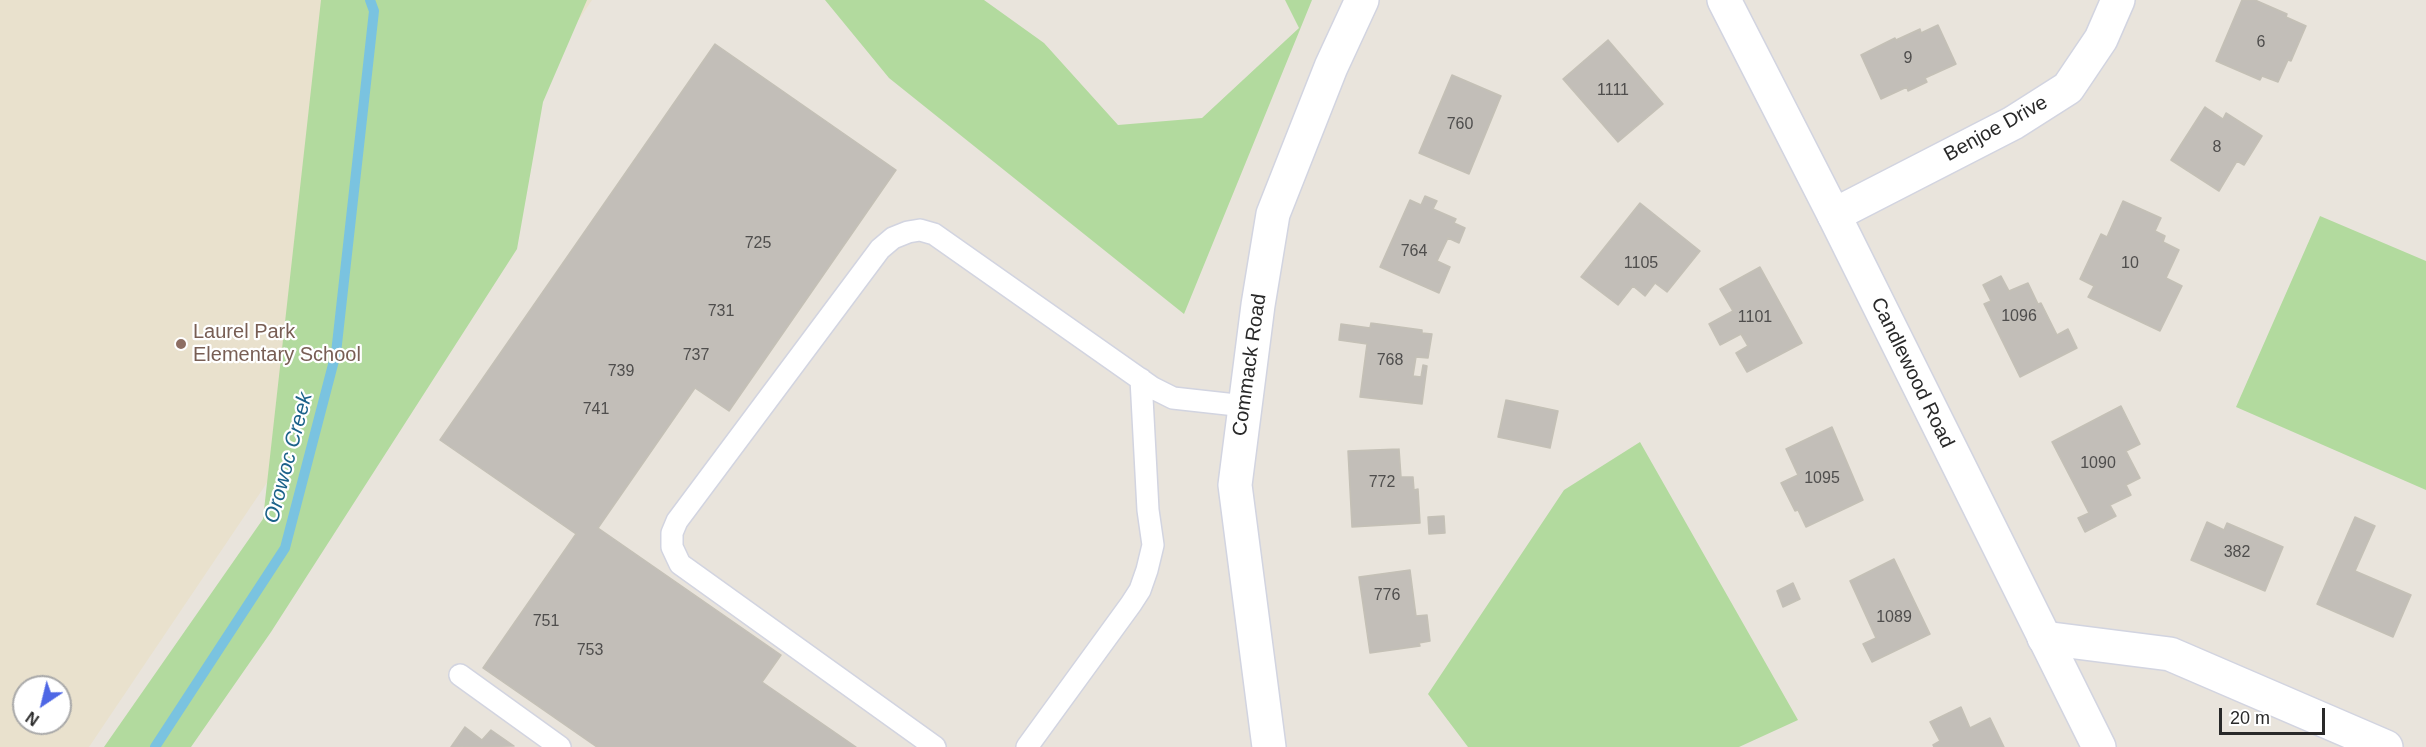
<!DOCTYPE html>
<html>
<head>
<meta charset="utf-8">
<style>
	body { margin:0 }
	#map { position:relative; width:2426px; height:747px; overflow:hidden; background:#e9e4dc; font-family:Arial,sans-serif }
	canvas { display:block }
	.north { position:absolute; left:12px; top:675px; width:60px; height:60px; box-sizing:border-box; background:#fff; border:2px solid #a9a9a9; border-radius:50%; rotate:215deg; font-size:16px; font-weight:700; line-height:24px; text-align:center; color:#292929 }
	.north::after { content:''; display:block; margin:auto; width:21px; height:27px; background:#4e67e5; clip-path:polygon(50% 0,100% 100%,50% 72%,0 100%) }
	.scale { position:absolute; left:2219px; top:708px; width:106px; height:27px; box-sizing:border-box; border:3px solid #292929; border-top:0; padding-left:8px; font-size:18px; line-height:21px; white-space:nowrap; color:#292929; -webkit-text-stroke:4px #fff; paint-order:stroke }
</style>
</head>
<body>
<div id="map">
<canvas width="2426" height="747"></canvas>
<div class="north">N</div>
<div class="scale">20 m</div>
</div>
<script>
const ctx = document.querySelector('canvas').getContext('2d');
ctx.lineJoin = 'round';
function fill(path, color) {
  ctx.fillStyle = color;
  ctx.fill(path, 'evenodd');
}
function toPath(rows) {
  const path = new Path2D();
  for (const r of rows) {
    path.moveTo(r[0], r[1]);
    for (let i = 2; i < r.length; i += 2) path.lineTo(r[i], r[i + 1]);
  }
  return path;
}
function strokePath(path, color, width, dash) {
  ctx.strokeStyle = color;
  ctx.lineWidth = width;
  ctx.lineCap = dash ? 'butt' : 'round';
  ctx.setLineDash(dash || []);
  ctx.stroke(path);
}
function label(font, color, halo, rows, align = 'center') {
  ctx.font = font + ' Arial,sans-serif';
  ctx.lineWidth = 4.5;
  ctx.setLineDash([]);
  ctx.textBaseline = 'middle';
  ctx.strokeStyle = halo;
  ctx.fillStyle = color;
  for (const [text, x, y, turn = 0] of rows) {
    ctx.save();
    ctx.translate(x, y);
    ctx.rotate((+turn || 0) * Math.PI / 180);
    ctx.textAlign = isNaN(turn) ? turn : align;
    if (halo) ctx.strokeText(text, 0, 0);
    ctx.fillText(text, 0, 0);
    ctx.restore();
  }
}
fill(toPath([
	[0,0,592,0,89,747,0,747],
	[24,687,60,687,60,723,24,723]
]), '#e9e1cd');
fill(toPath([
	[321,0,587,0,543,102,517,249,271,632,191,747,104,747,263,519],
	[825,0,984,0,1044,43,1118,125,1202,118,1299,28,1285,0,1312,0,1184,314,889,78],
	[2320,216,2426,261,2426,490,2236,407],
	[1640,442,1798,720,1739,747,1468,747,1428,694,1564,490]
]), '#b2da9e');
strokePath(toPath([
	[155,747,285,548,336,353,374,11,370,0]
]), '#7ac3e0', 10);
const building = toPath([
	[2242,0,2255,0,2287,14,2286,17,2306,26,2291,61,2288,60,2278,82,2262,76,2260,80,2216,61,2242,0],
	[1938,25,1956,64,1925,78,1927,82,1908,91,1907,87,1881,99,1861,55,1895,38,1896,40,1920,29,1921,33,1938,25],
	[1608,40,1663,104,1618,142,1563,79,1608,40],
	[715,44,896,170,729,411,695,388,598,528,781,655,762,682,856,747,597,747,483,668,576,534,440,440,715,44],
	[1452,75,1501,96,1469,174,1419,153,1452,75],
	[2205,107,2223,119,2226,113,2262,136,2244,165,2237,161,2219,191,2171,160,2205,107],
	[1425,196,1437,201,1433,209,1456,219,1454,223,1465,228,1459,243,1448,238,1437,261,1450,267,1439,293,1380,267,1410,200,1421,205,1425,196],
	[2123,201,2161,218,2155,231,2165,236,2163,242,2179,250,2166,278,2182,286,2160,331,2088,297,2094,286,2080,279,2101,234,2107,237,2123,201],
	[1640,203,1700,251,1667,292,1655,283,1645,296,1633,286,1618,305,1581,277,1640,203],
	[1760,267,1802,343,1747,372,1736,353,1748,346,1741,334,1720,345,1709,324,1733,311,1720,289,1760,267],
	[2001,276,2009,291,2028,283,2038,304,2041,303,2057,335,2068,329,2077,348,2020,377,1984,304,1991,301,1983,285,2001,276],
	[1371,323,1422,330,1422,333,1432,334,1428,358,1416,357,1413,376,1421,377,1423,365,1427,366,1422,404,1360,397,1367,344,1339,340,1341,324,1370,328,1371,323],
	[1506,400,1558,411,1550,448,1498,437,1506,400],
	[2121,406,2140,444,2126,451,2140,478,2126,485,2131,495,2110,505,2116,516,2085,532,2078,518,2089,513,2052,442,2121,406],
	[1832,427,1863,500,1806,527,1798,510,1795,511,1781,483,1798,475,1786,449,1832,427],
	[1399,449,1401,477,1413,477,1414,490,1418,489,1420,523,1352,527,1348,451,1399,449],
	[1444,516,1445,533,1429,534,1428,517,1444,516],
	[2355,517,2375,526,2355,571,2411,595,2393,637,2317,604,2355,517],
	[2207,522,2224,530,2227,523,2283,547,2265,591,2191,560,2207,522],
	[1894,559,1930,634,1872,662,1863,644,1876,638,1850,581,1894,559],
	[1410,570,1416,616,1427,615,1430,641,1419,643,1420,646,1370,653,1359,577,1410,570],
	[1793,583,1800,599,1783,607,1777,591,1793,583],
	[1961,707,1970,728,1990,718,2004,747,1934,747,1933,745,1940,741,1930,722,1961,707],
	[465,727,482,740,491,730,514,746,451,747,465,727]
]);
fill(building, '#c2beb8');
strokePath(building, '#c4c0b6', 1.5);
const lane = toPath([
	[460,675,560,747],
	[935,747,680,564,672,547,672,533,677,521,880,249,893,238,908,232,920,230,934,234,1153,388,1173,398,1245,406],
	[1027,747,1131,604,1140,590,1147,570,1153,545,1148,510,1141,379]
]);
const street = toPath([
	[1834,215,2013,123,2068,88,2101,39,2118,0],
	[2044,638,2170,654,2386,747]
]);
const secondary = toPath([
	[1724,0,1834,215,2099,747],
	[1269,747,1235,485,1258,305,1273,214,1331,67,1362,0]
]);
strokePath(lane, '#d2d4e0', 24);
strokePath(street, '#d2d4e0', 36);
strokePath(secondary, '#d2d4e0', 36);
strokePath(lane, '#fff', 21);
strokePath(street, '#fff', 33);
strokePath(secondary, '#fff', 33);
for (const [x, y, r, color] of [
	[181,344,6,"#8d6e63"]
]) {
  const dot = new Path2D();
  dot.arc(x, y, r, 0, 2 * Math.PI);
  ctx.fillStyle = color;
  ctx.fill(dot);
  strokePath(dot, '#fff', 2);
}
label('16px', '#4f4e4d', null, [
	["6",2261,43],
	["9",1908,59],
	["1111",1613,91],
	["760",1460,125],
	["8",2217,148],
	["725",758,244],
	["764",1414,252],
	["1105",1641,264],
	["10",2130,264],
	["731",721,312],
	["1096",2019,317],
	["1101",1755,318],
	["737",696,356],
	["768",1390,361],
	["739",621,372],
	["741",596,410],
	["1090",2098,464],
	["1095",1822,479],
	["772",1382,483],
	["382",2237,553],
	["776",1387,596],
	["1089",1894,618],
	["751",546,622],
	["753",590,651]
]);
label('20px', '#292929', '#fff', [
	["Benjoe Drive",1996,129,-29],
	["Commack Road",1250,365,-82],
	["Candlewood Road",1912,373,64]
]);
label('20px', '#785e54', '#fff', [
	["Laurel Park",193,332],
	["Elementary School",193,355]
], 'left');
label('italic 21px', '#1c628a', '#fff', [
	["Orowoc Creek",289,458,-75]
]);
</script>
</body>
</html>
